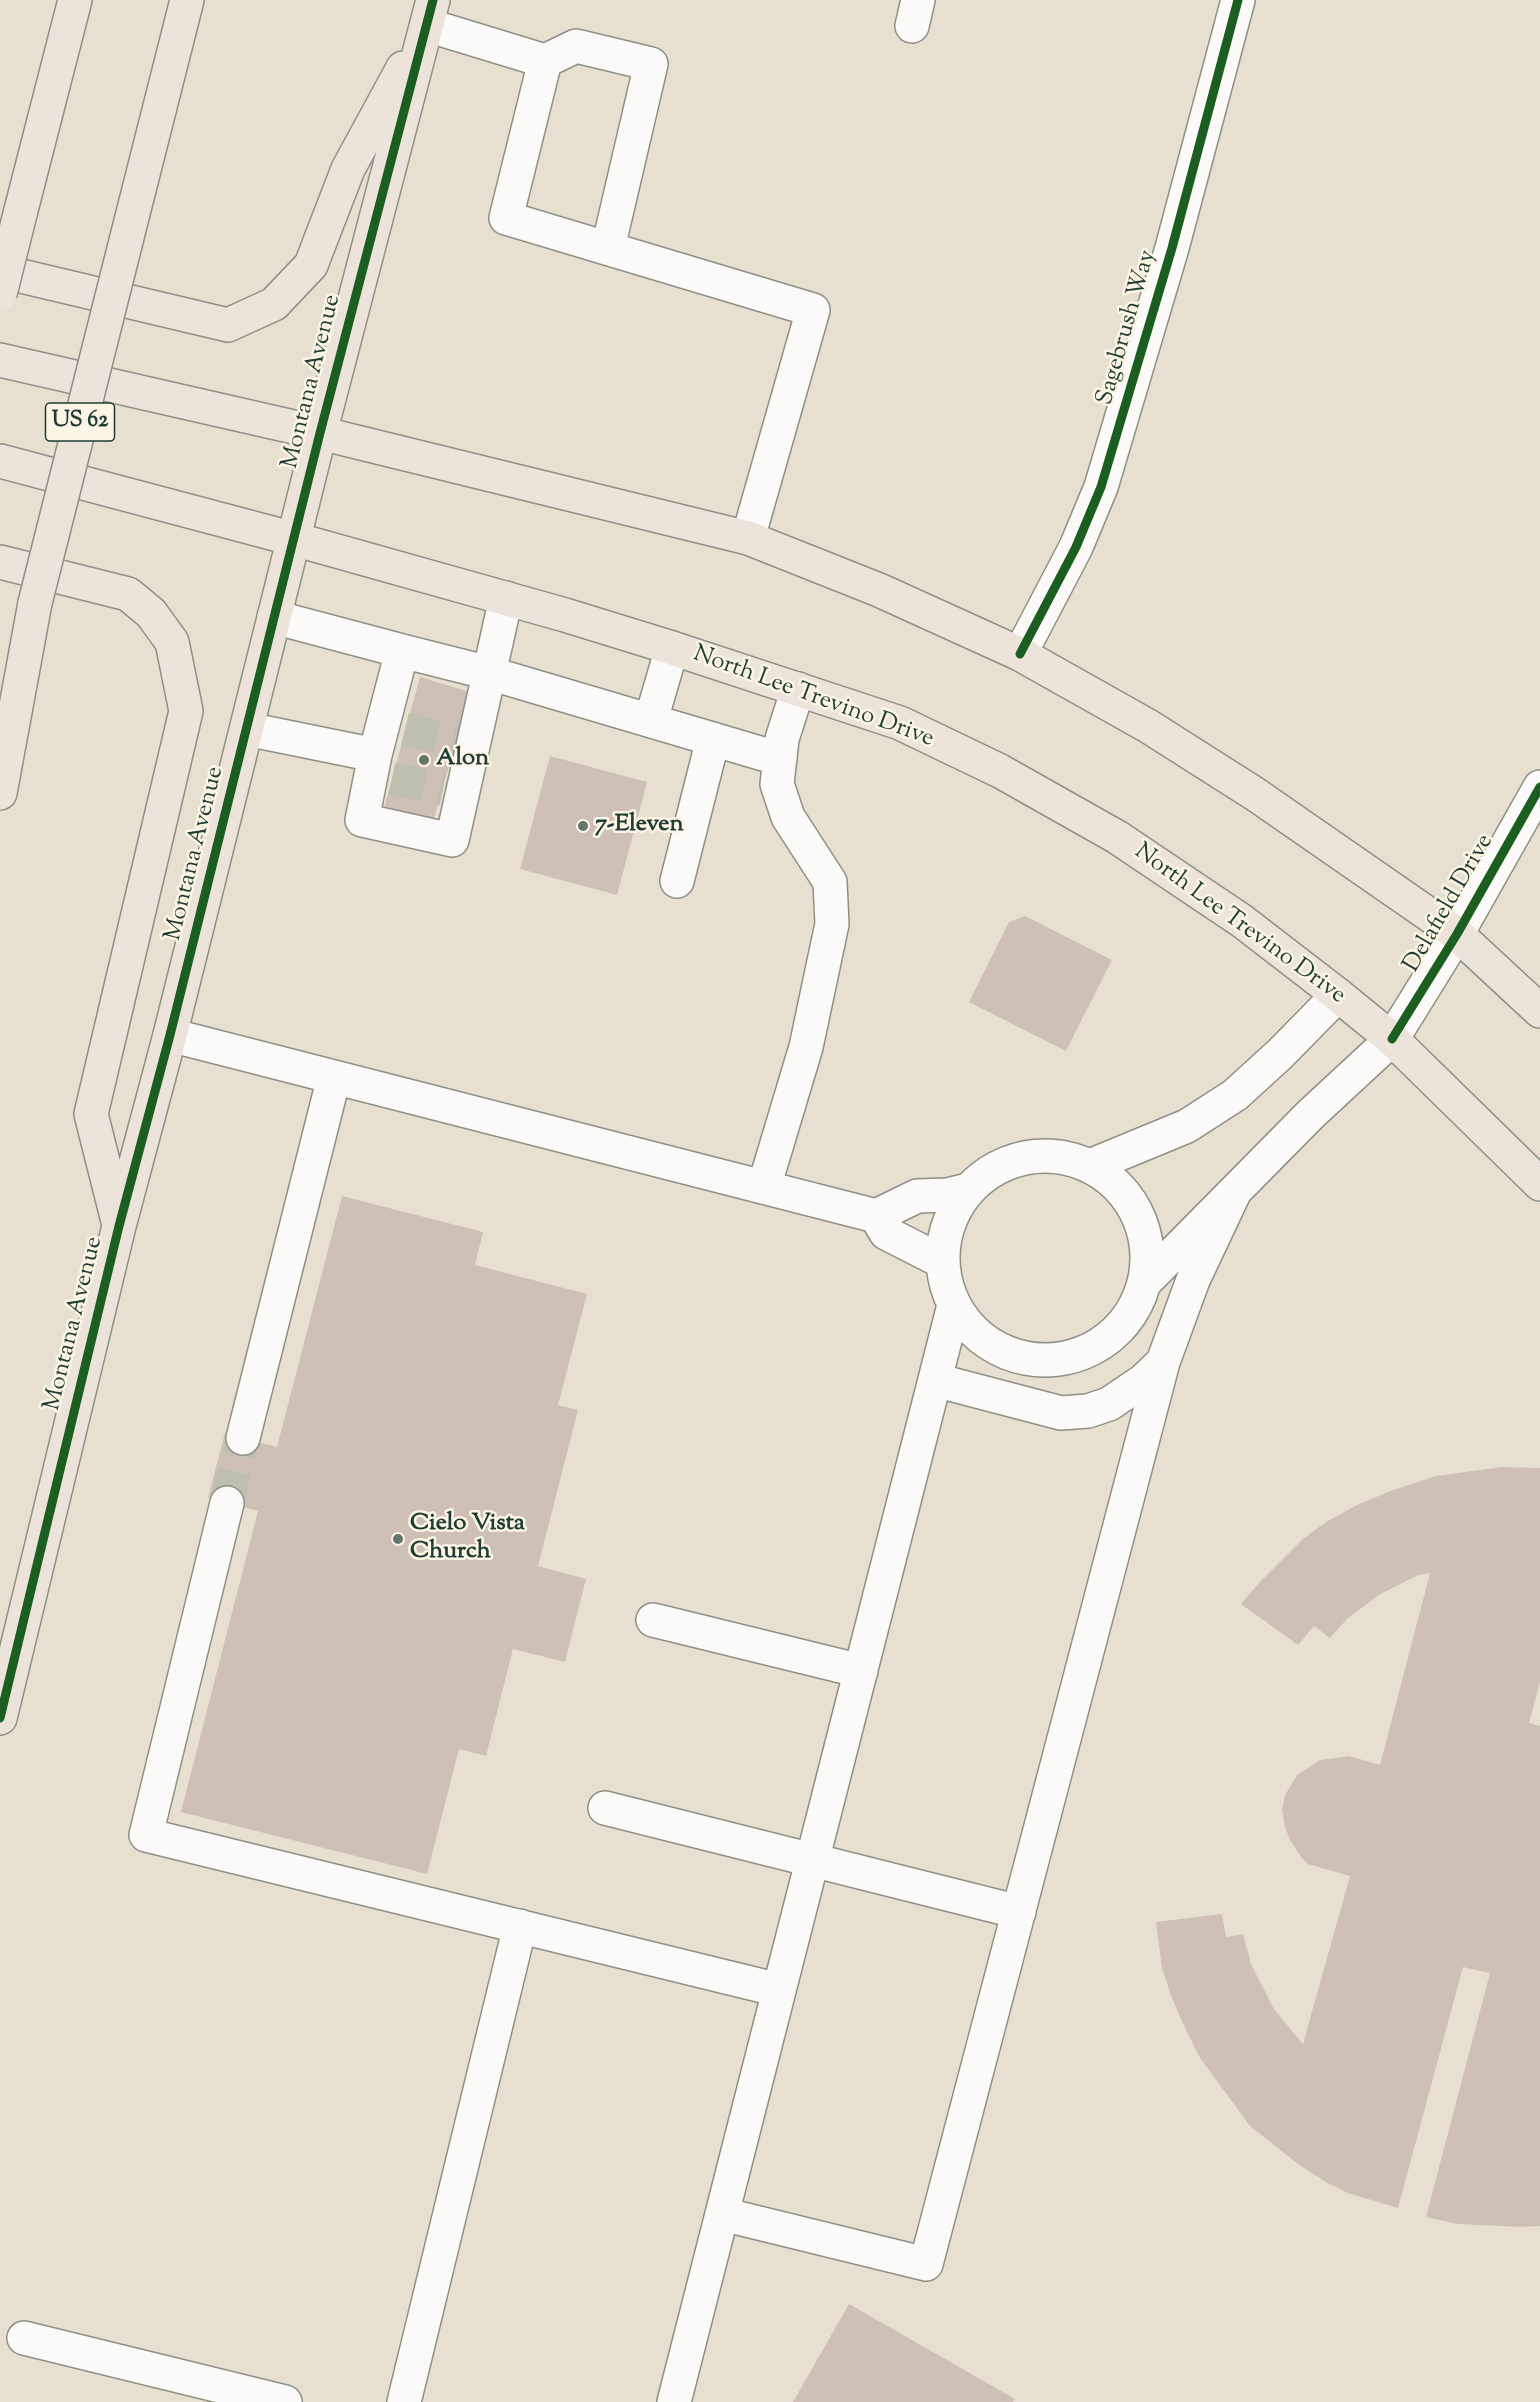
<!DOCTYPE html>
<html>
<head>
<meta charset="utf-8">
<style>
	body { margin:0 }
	canvas { display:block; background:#e7e0d0 }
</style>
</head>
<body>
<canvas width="1540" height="2402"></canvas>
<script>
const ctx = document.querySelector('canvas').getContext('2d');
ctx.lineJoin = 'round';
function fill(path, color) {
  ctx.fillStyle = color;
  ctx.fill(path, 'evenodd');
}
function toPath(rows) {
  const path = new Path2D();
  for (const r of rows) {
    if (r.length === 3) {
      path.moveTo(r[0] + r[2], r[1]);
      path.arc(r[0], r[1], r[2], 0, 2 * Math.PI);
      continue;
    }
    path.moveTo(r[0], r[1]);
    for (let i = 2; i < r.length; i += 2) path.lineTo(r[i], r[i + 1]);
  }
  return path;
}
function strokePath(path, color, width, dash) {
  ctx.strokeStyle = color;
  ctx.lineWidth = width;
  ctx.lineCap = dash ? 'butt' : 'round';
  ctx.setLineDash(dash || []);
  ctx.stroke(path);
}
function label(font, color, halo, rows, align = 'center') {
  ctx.font = font + ' "Sorts Mill Goudy",serif';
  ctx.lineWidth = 5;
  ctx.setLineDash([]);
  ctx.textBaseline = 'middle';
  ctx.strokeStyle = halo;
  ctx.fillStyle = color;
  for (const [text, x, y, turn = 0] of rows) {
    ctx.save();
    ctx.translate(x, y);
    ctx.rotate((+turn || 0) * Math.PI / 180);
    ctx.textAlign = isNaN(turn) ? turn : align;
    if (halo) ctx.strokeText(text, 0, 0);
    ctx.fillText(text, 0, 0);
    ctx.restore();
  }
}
fill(toPath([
	[420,677,470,692,433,822,384,808],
	[550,756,647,782,617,895,520,869],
	[1025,916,1112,960,1066,1051,969,1002,1009,922],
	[342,1196,483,1232,475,1265,587,1294,558,1405,578,1410,538,1566,586,1579,565,1662,513,1649,486,1756,459,1749,427,1874,181,1812,258,1511,208,1498,225,1433,277,1447],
	[1502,1467,1540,1468,1540,1682,1529,1723,1540,1726,1540,2226,1521,2227,1457,2224,1426,2217,1490,1973,1463,1967,1398,2208,1348,2193,1326,2182,1298,2164,1250,2126,1200,2058,1185,2028,1172,1998,1162,1968,1156,1922,1222,1914,1226,1937,1243,1934,1251,1964,1274,2009,1303,2044,1350,1876,1308,1864,1301,1857,1290,1840,1285,1827,1282,1810,1285,1795,1297,1775,1320,1760,1349,1756,1380,1765,1430,1573,1418,1575,1379,1595,1347,1619,1330,1638,1314,1626,1298,1645,1241,1604,1259,1583,1303,1539,1326,1522,1357,1505,1393,1490,1436,1476],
	[849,2304,1015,2399,1013,2402,793,2402]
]), '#cfc0b7');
strokePath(toPath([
	[405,729,456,741],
	[392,779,443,789],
	[227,1503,243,1438]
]), '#bfbfb1', 33, [33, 16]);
const minor = toPath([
	[427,25,545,61,506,218,813,310,748,538],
	[912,26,918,0],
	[545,61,576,46,651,64,608,248],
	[274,617,402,651],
	[1020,654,1076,547,1101,487,1172,248,1238,0],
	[651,720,672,648],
	[247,729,375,755,362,820,452,840,506,598],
	[375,755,402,651,489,673,780,759],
	[677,881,713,739],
	[170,1035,876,1216],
	[1045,1258,102],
	[1090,1166,1187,1126,1235,1095,1280,1054,1338,995],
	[764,1187,806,1047,832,924,830,882,788,817,777,784,782,739,798,689],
	[943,1262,886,1233,876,1216,917,1196,947,1195,968,1190],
	[1145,1282,1311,1114,1392,1039,1457,934,1540,787],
	[935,1380,1061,1413,1088,1411,1109,1404,1143,1381,1163,1362],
	[243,1438,334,1077],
	[227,1503,146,1835,779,1990],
	[653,1620,861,1671],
	[605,1808,1019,1912],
	[722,2214,926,2264,1163,1362,1193,1280,1235,1191],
	[24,2338,285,2402],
	[404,2402,520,1926],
	[674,2402,954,1305]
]);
const major = toPath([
	[0,271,228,325,274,304,311,265,348,169,403,68],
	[0,360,320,433,748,538,879,590,1020,654,1148,726,1255,794,1457,934,1540,1011],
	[0,461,294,539,565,615,672,648,900,723,1000,771,1117,837,1242,921,1338,995,1392,1039,1540,1184],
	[0,562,128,594,151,613,172,642,186,711,91,1114,118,1221],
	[0,1718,119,1226,170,1035,320,433,433,0]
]);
const highway = toPath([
	[20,214,75,0],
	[126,241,187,0],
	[0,793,35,603]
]);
strokePath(minor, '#8e9086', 36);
strokePath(major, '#8e9086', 36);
strokePath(highway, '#8e9086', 36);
strokePath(minor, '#fbfaf8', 33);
strokePath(major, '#ece4db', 33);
strokePath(highway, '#ece4db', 33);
const highwayBridge = toPath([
	[0,294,20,214],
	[35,603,126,241]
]);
strokePath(highwayBridge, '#8e9086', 36, []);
strokePath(highwayBridge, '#ece4db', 33);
strokePath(toPath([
	[1020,654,1076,547,1101,487,1172,248,1238,0],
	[1392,1039,1457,934,1540,787],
	[0,1718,119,1226,170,1035,320,433,433,0]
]), '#1b5e20', 9);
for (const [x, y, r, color] of [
	[424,760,6,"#65766b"],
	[583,826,6,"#65766b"],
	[398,1539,6,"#65766b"]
]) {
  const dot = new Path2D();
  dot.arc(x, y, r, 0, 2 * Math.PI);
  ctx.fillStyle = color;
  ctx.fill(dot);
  strokePath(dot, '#fcf5e5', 2);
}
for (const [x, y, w] of [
	[80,422,69]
]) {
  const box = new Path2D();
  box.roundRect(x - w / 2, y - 19, w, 38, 4.5);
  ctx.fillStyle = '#fcf5e5';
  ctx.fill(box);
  strokePath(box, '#1f3d34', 1.5);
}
label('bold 22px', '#1f3d34', null, [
	["US 62",80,422]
]);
label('24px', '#1f3d34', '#fcf5e5', [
	["Sagebrush Way",1128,328,-74],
	["Montana Avenue",313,382,-76],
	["North Lee Trevino Drive",813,698,20],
	["Montana Avenue",196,854,-76],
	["Delafield Drive",1450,904,-60],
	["North Lee Trevino Drive",1239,925,36],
	["Montana Avenue",75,1324,-76]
]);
label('bold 24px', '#1f3d34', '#fcf5e5', [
	["Alon",436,760],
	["7-Eleven",595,826],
	["Cielo Vista",410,1525],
	["Church",410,1553]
], 'left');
</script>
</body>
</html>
